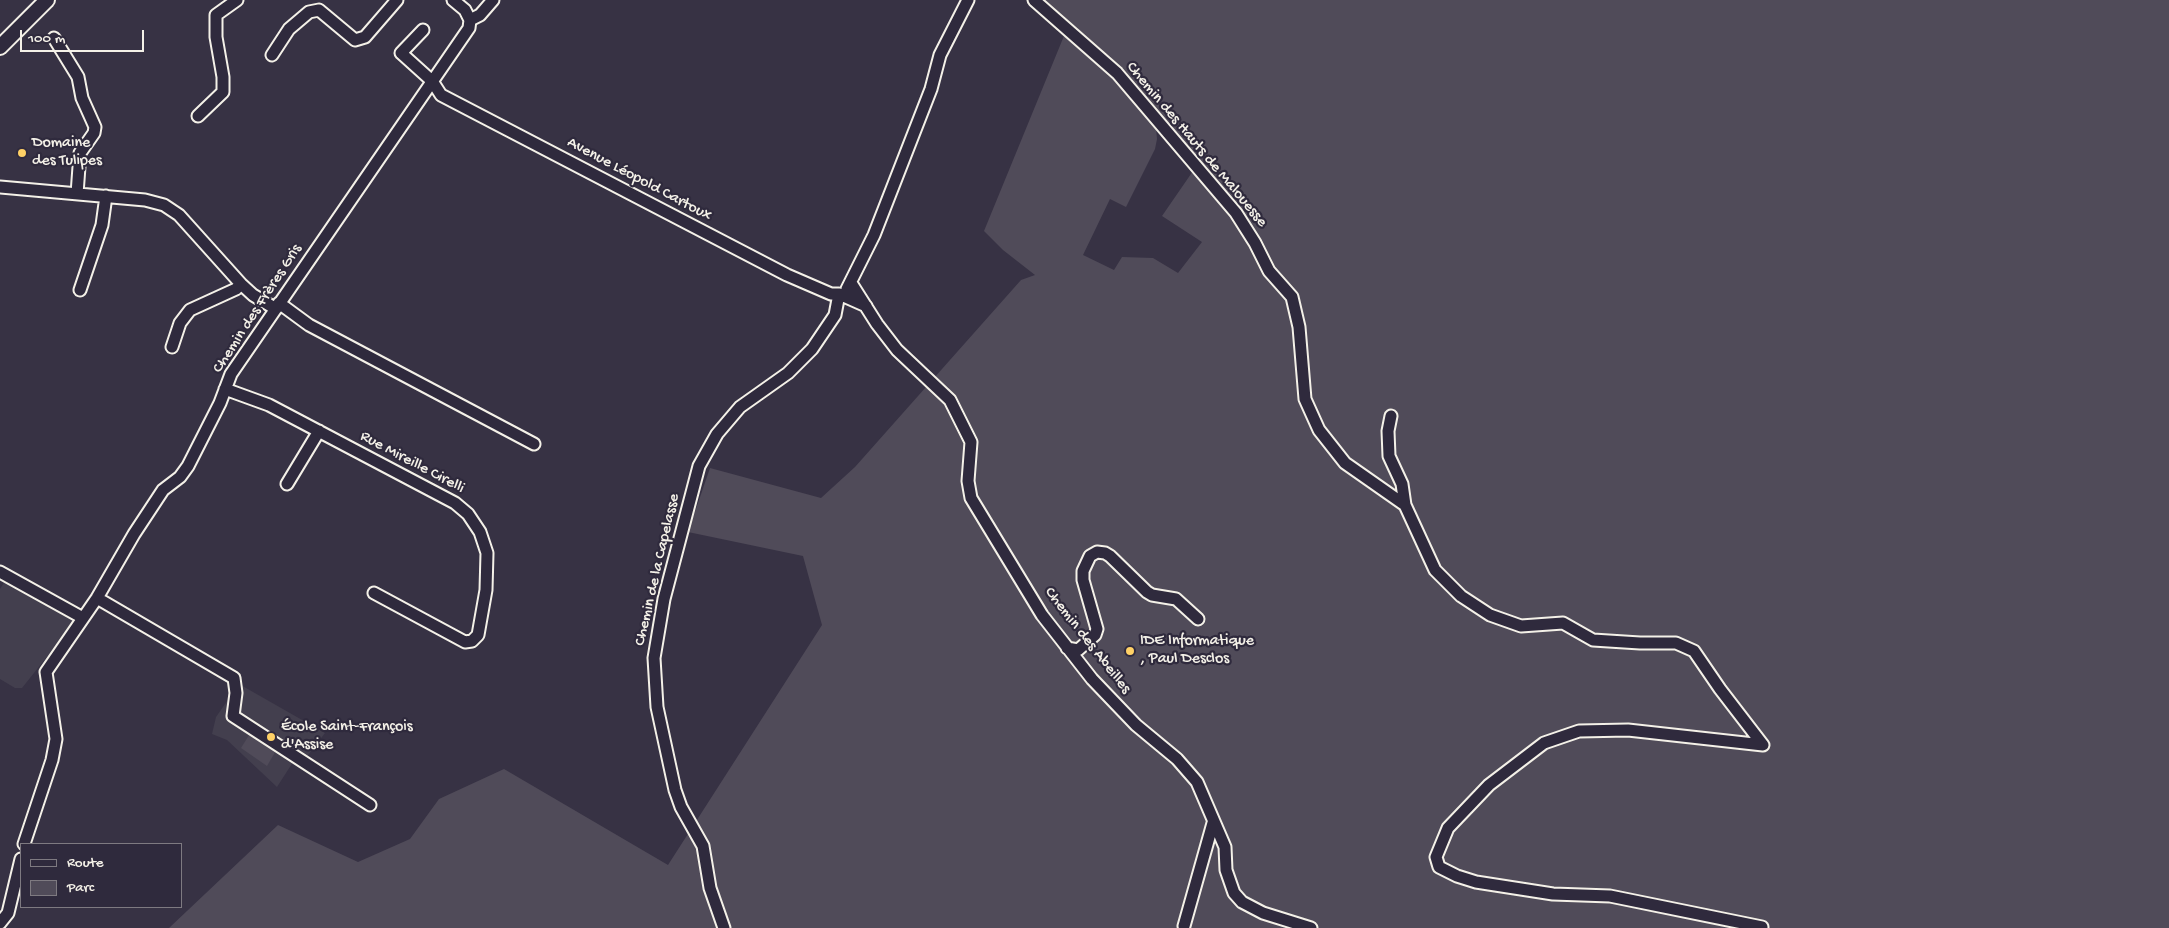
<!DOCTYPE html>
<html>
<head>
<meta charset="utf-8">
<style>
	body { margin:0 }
	#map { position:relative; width:2169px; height:928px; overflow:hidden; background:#373244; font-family:"Gochi Hand",sans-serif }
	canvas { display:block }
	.legend { position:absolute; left:20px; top:843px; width:162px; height:65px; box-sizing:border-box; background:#2f2a3d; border:1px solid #7e7a81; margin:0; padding:6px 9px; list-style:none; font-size:15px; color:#f4f1e8 }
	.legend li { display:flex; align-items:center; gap:10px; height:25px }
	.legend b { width:25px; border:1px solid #7e7a81 }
	.scale { position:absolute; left:20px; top:30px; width:124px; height:22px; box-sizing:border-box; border:2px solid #f4f1e8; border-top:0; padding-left:6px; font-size:15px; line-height:18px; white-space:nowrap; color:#f4f1e8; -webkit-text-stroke:4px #2f2a3d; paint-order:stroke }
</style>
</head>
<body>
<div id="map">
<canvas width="2169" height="928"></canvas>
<ul class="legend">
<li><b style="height:6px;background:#2f2a3d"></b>Route</li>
<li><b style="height:14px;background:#504b59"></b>Parc</li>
</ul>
<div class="scale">100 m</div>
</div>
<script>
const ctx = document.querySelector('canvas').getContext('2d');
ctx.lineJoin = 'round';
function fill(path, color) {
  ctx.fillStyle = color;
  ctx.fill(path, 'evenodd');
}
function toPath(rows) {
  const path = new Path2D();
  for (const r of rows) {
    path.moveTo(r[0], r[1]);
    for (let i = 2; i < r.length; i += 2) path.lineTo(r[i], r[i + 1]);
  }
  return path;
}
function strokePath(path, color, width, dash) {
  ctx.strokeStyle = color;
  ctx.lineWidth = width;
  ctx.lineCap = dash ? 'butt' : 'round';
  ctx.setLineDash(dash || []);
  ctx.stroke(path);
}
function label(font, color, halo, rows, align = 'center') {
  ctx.font = font + ' "Gochi Hand",sans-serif';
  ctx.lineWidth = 4.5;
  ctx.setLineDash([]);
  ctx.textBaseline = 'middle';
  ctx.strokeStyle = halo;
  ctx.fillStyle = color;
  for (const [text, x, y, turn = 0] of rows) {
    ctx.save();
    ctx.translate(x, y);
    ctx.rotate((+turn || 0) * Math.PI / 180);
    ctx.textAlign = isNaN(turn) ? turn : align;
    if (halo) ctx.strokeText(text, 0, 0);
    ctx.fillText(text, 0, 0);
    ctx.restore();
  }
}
fill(toPath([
	[5,581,77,619,22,688,15,688,0,679,0,589],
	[239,684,325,733,302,763,295,759,277,787,227,740,212,734,216,717]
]), '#433f4e');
fill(toPath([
	[1039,0,2169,0,2169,928,169,928,278,825,358,862,410,839,439,799,504,769,668,865,822,625,803,556,688,532,710,468,821,498,855,467,1021,280,1035,275,1003,250,984,231,1066,31,1117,77,1156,128,1157,139,1155,149,1126,207,1110,199,1083,255,1114,270,1122,257,1153,258,1178,273,1202,242,1162,216,1193,171,1246,234,1155,115],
	[251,732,277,749,267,766,241,748]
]), '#504b59');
const minor = toPath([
	[453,0,465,10,470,20],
	[1034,0,1117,73,1236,213,1255,243,1269,271,1292,297,1299,327,1305,399,1319,430,1345,463,1405,505,1435,570,1461,596,1490,615,1521,626,1563,623,1593,640,1640,643,1676,643,1694,651,1720,689,1763,745,1628,730,1579,731,1544,743,1489,785,1448,828,1436,857,1439,867,1457,876,1476,882,1553,894,1610,896,1762,927],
	[470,20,480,15,493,0],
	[423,30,401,53,432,81,441,95,787,275,831,294,839,294,866,306],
	[54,38,78,77,82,98,95,127,94,133,80,153,77,194],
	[272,55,289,29,309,12,319,10,355,40,365,37,397,0],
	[198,116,223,92,223,77,216,37,216,15,237,0],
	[0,187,145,200,164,205,179,215,241,284,253,295,276,309],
	[851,283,877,324,897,350,950,400,971,442,968,481,971,498,1042,615,1092,679,1136,725,1177,759,1197,782,1225,847,1226,870,1234,893,1242,902,1263,913,1311,928],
	[847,289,874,235,931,89,940,55,968,0],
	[80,290,102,225,106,196],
	[279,303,309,325,534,444],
	[172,347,180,323,190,310,236,289,241,284],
	[225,389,269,405,455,503,468,514,480,532,487,553,486,590,478,635,472,641,465,642,374,593],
	[1391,416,1388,431,1389,456,1402,484,1405,505],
	[287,484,319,431],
	[0,572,83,618],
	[97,598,234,678,236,693,233,716,370,805],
	[1067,648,1078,650,1095,635,1097,629,1083,580,1083,571,1090,556,1097,552,1105,553,1110,556,1147,592,1152,595,1176,599,1198,619],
	[24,844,52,760,56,739,46,672,97,598,134,534,163,490,180,477,188,466,220,403,231,374,469,28,470,20],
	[0,923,8,913,21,859],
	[1184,926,1213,823],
	[724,928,710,888,703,846,681,807,675,790,657,707,654,658,664,599,699,466,717,434,740,407,788,373,812,349,835,315,839,294]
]);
const major = toPath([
	[0,47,47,0]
]);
strokePath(minor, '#f4f1e8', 15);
strokePath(major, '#f4f1e8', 18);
strokePath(minor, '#2f2a3d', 11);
strokePath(major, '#2f2a3d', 14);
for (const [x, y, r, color] of [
	[22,153,5,"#ffd166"],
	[1130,651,5,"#ffd166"],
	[271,737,5,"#ffd166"]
]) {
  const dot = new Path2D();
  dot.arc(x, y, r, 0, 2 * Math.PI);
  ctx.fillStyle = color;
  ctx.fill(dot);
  strokePath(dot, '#2f2a3d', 2);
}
label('16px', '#f4f1e8', '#2f2a3d', [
	["Domaine",32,144],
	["des Tulipes",32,162],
	["IDE Informatique",1140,642],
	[", Paul Desclos",1140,660],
	["École Saint-François",281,728],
	["d'Assise",281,746]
], 'left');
label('16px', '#f4f1e8', '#2f2a3d', [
	["Chemin des Hauts de Malouesse",1196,145,50],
	["Avenue Léopold Cartoux",639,180,28],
	["Chemin des Frères Gris",258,309,-57],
	["Rue Mireille Cirelli",412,463,28],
	["Chemin de la Capelasse",658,570,-77],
	["Chemin des Abeilles",1087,641,52]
]);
</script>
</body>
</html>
